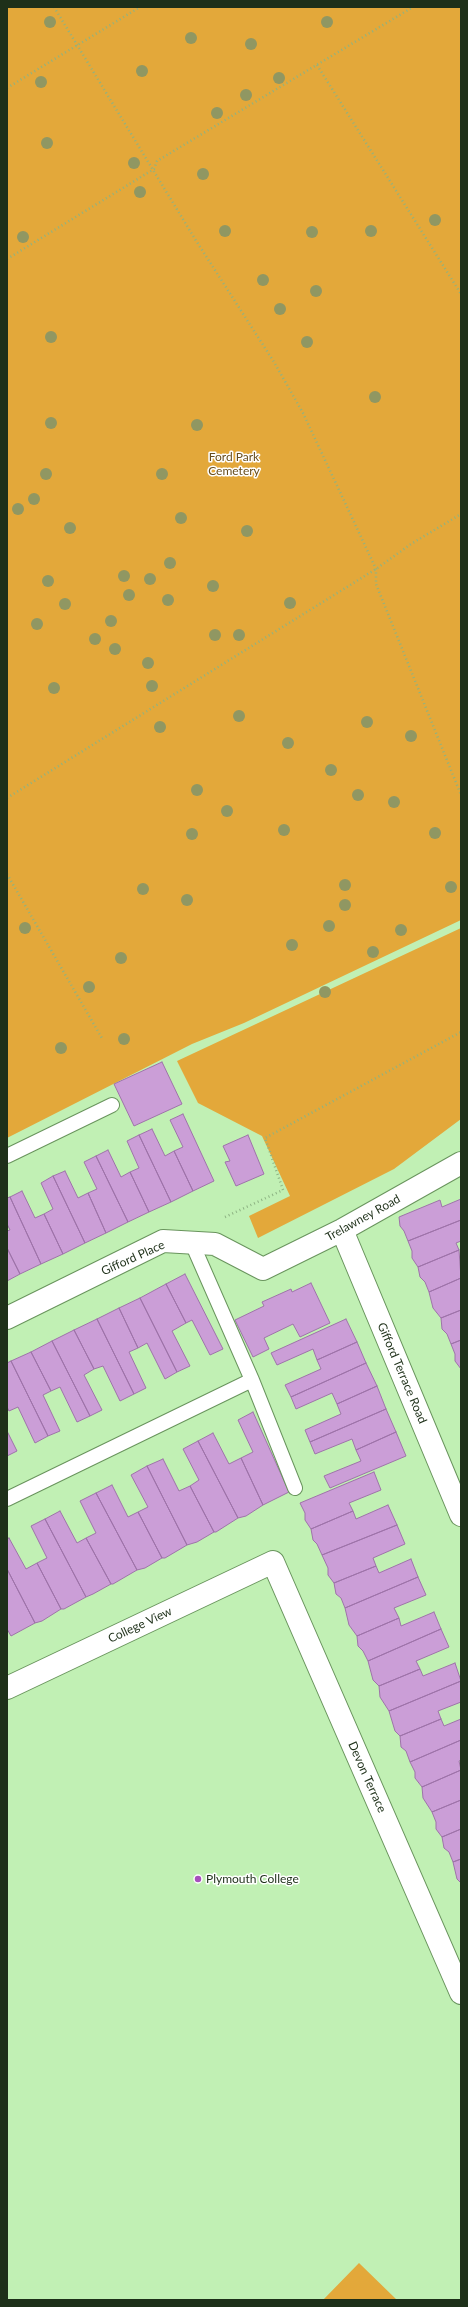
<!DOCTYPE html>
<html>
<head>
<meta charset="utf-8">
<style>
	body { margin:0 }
	#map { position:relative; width:468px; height:2307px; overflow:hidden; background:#c1f0b4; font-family:Lato,sans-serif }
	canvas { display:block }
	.frame { position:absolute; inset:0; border:8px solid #1e3019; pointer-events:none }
</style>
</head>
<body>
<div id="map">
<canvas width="468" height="2307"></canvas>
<div class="frame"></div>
</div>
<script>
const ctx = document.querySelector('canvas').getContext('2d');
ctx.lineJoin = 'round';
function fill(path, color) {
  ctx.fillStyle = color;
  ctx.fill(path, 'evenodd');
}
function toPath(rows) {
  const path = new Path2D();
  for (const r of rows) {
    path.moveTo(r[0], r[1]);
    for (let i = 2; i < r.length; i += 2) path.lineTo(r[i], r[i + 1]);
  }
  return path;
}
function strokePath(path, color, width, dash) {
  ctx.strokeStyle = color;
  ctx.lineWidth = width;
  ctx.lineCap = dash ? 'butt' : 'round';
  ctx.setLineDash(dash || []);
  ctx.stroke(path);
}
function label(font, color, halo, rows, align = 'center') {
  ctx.font = font + ' Lato,sans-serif';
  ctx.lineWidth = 3;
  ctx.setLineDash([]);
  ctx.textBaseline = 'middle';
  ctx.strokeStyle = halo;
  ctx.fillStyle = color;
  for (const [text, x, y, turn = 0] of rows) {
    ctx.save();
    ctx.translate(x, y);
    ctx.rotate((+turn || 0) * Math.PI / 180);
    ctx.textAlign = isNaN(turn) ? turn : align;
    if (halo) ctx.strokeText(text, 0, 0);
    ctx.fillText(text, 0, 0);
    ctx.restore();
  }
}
fill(toPath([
	[7,7,461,7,461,920,244,1023,192,1044,7,1138],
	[461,928,461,1119,394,1169,258,1238,249,1216,290,1196,262,1136,198,1103,177,1061],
	[359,2263,397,2300,323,2300]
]), '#e3a83a');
const building = toPath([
	[162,1062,182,1104,134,1126,114,1084,162,1062],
	[183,1114,214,1181,193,1191,174,1151,183,1147,170,1120,183,1114],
	[152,1129,165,1156,174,1151,193,1191,171,1202,139,1135,152,1129],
	[139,1135,171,1202,149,1212,130,1172,139,1168,127,1141,139,1135],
	[248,1135,264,1174,236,1186,225,1162,230,1161,223,1146,248,1135],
	[108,1150,121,1177,130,1172,149,1212,128,1222,96,1156,108,1150],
	[96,1156,128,1222,106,1233,88,1193,97,1189,84,1162,96,1156],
	[65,1171,78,1198,88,1193,106,1233,85,1243,53,1176,65,1171],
	[53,1176,85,1243,63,1254,44,1214,53,1209,41,1183,53,1176],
	[22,1191,35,1218,44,1214,63,1254,41,1264,10,1197,22,1191],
	[10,1197,41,1264,20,1274,7,1248,7,1231,10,1230,7,1224,7,1198,10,1197],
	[461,1199,461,1220,408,1241,404,1231,400,1226,399,1217,440,1200,442,1207,461,1199],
	[461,1220,461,1241,456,1243,459,1250,418,1267,412,1258,412,1251,408,1241,461,1220],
	[7,1248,20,1274,7,1281,7,1248],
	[459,1250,461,1278,429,1292,425,1282,420,1277,418,1267,459,1250],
	[185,1274,223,1349,210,1355,192,1320,186,1323,166,1284,185,1274],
	[461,1278,461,1310,441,1318,433,1308,429,1292,461,1278],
	[311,1283,330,1323,300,1337,293,1324,264,1338,269,1349,253,1357,235,1320,264,1306,262,1302,291,1289,292,1292,311,1283],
	[166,1284,186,1323,172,1331,190,1366,177,1372,140,1298,166,1284],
	[140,1298,177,1372,165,1379,147,1343,138,1348,119,1308,140,1298],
	[119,1308,138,1348,129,1352,146,1388,134,1394,97,1319,119,1308],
	[461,1310,461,1340,451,1344,447,1334,442,1329,441,1318,461,1310],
	[97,1319,134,1394,120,1401,103,1366,94,1369,74,1330,97,1319],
	[346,1319,357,1342,317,1360,313,1349,277,1365,271,1353,346,1319],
	[74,1330,94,1369,84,1375,102,1410,90,1416,52,1341,74,1330],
	[461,1340,461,1369,455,1361,455,1354,451,1344,461,1340],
	[52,1341,90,1416,77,1422,60,1387,51,1391,31,1352,52,1341],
	[357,1342,366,1363,291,1397,285,1385,321,1369,317,1360,357,1342],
	[31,1352,51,1391,43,1395,60,1431,48,1436,11,1361,31,1352],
	[11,1361,48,1436,35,1443,18,1407,9,1411,7,1407,7,1363,11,1361],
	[366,1363,377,1386,337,1404,332,1393,296,1409,291,1397,366,1363],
	[377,1386,386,1409,310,1442,305,1430,341,1414,337,1404,377,1386],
	[386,1409,396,1432,356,1450,352,1439,315,1454,310,1442,386,1409],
	[253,1412,289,1492,263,1505,241,1458,253,1452,238,1420,253,1412],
	[7,1431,17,1451,7,1456,7,1431],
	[396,1432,406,1456,330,1488,324,1476,361,1461,356,1450,396,1432],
	[213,1433,229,1464,241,1458,263,1505,246,1516,238,1518,198,1441,213,1433],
	[198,1441,238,1518,216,1532,214,1532,190,1486,199,1480,183,1449,198,1441],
	[163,1459,179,1491,190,1486,214,1532,197,1542,187,1545,147,1466,163,1459],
	[147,1466,187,1545,165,1558,162,1558,138,1512,148,1507,131,1475,147,1466],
	[374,1472,381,1490,349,1503,353,1511,311,1529,305,1520,305,1513,300,1503,374,1472],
	[112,1485,128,1517,138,1512,162,1558,145,1568,137,1570,96,1493,112,1485],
	[96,1493,137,1570,113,1584,111,1584,86,1538,96,1533,80,1501,96,1493],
	[388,1505,397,1525,322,1555,317,1544,313,1540,311,1529,353,1511,356,1519,388,1505],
	[60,1511,77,1543,86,1538,111,1584,93,1594,86,1597,45,1519,60,1511],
	[45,1519,86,1597,64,1609,61,1609,37,1563,47,1558,31,1526,45,1519],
	[397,1525,405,1544,373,1558,376,1566,334,1583,328,1575,328,1568,322,1555,397,1525],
	[9,1538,26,1569,37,1563,61,1609,42,1621,35,1623,7,1569,7,1539,9,1538],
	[411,1559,418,1577,345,1608,341,1598,336,1594,334,1583,376,1566,379,1573,411,1559],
	[7,1569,35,1623,11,1636,7,1629,7,1569],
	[418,1577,426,1595,394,1608,399,1618,357,1636,349,1625,345,1608,418,1577],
	[434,1612,441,1629,368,1661,363,1651,358,1646,357,1636,399,1618,401,1626,434,1612],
	[441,1629,449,1647,416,1661,420,1669,379,1686,373,1680,368,1661,441,1629],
	[455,1663,461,1681,389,1711,380,1697,379,1686,420,1669,423,1676,455,1663],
	[461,1681,461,1702,438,1711,441,1719,400,1736,395,1731,389,1711,461,1681],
	[441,1719,444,1726,461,1719,461,1740,410,1762,406,1751,401,1747,400,1736,441,1719],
	[461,1740,461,1760,459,1761,461,1770,422,1787,415,1778,415,1772,410,1762,461,1740],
	[461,1770,461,1800,432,1812,423,1798,422,1787,461,1770],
	[461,1800,461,1829,442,1837,436,1829,436,1822,432,1812,461,1800],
	[461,1829,461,1859,453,1862,449,1852,444,1848,442,1837,461,1829],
	[461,1859,461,1883,457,1879,453,1862,461,1859]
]);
fill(building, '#cb9ed7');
strokePath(building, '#9e73a9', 1);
const lane = toPath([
	[7,1156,112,1105],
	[252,1380,295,1488],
	[7,1499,252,1380,191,1241]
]);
const street = toPath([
	[342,1230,461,1515],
	[7,1318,163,1241,215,1244,263,1269,342,1230,461,1163],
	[7,1688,273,1562,461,1993]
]);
strokePath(lane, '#69945d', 16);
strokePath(street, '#69945d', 24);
strokePath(toPath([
	[54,7,195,239,274,362,303,413,376,569,376,584,461,795],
	[317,65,461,294],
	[7,88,140,7],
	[7,259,154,169,157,161,413,7],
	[7,798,376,569,411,544,461,514],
	[7,874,103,1040],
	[225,1217,283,1190,265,1138,461,1032]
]), '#8db383', 2.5, [1, 3]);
strokePath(lane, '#fff', 14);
strokePath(street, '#fff', 22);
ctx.fillStyle = '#909762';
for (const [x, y] of [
	[50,22],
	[327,22],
	[191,38],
	[251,44],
	[142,71],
	[279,78],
	[41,82],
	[246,95],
	[217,113],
	[47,143],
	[134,163],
	[203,174],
	[140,192],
	[435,220],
	[225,231],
	[371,231],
	[312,232],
	[23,237],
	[263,280],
	[316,291],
	[280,309],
	[51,337],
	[307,342],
	[375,397],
	[51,423],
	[197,425],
	[46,474],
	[162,474],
	[34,499],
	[18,509],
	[181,518],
	[70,528],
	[247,531],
	[170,563],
	[124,576],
	[150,579],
	[48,581],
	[213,586],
	[129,595],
	[168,600],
	[290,603],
	[65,604],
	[111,621],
	[37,624],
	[215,635],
	[239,635],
	[95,639],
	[115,649],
	[148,663],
	[152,686],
	[54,688],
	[239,716],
	[367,722],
	[160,727],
	[411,736],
	[288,743],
	[331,770],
	[197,790],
	[358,795],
	[394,802],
	[227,811],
	[284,830],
	[435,833],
	[192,834],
	[345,885],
	[451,887],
	[143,889],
	[187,900],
	[345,905],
	[329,926],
	[25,928],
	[401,930],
	[292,945],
	[373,952],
	[121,958],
	[89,987],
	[325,992],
	[124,1039],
	[61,1048]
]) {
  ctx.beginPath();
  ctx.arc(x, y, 6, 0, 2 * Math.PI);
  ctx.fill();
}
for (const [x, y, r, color] of [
	[198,1879,4,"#a74fbd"]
]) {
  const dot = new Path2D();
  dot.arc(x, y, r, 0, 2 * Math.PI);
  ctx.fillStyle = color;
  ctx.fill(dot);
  strokePath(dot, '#fff', 1.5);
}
label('12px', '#684e1e', '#fff', [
	["Ford Park",234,457],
	["Cemetery",234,471]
]);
label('12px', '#1e3019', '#fff', [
	["Trelawney Road",363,1218,-29],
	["Gifford Place",133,1258,-24],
	["Gifford Terrace Road",402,1373,67],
	["College View",140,1625,-25],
	["Devon Terrace",367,1777,66]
]);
label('12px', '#1e3019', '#fff', [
	["Plymouth College",206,1879]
], 'left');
</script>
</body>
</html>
